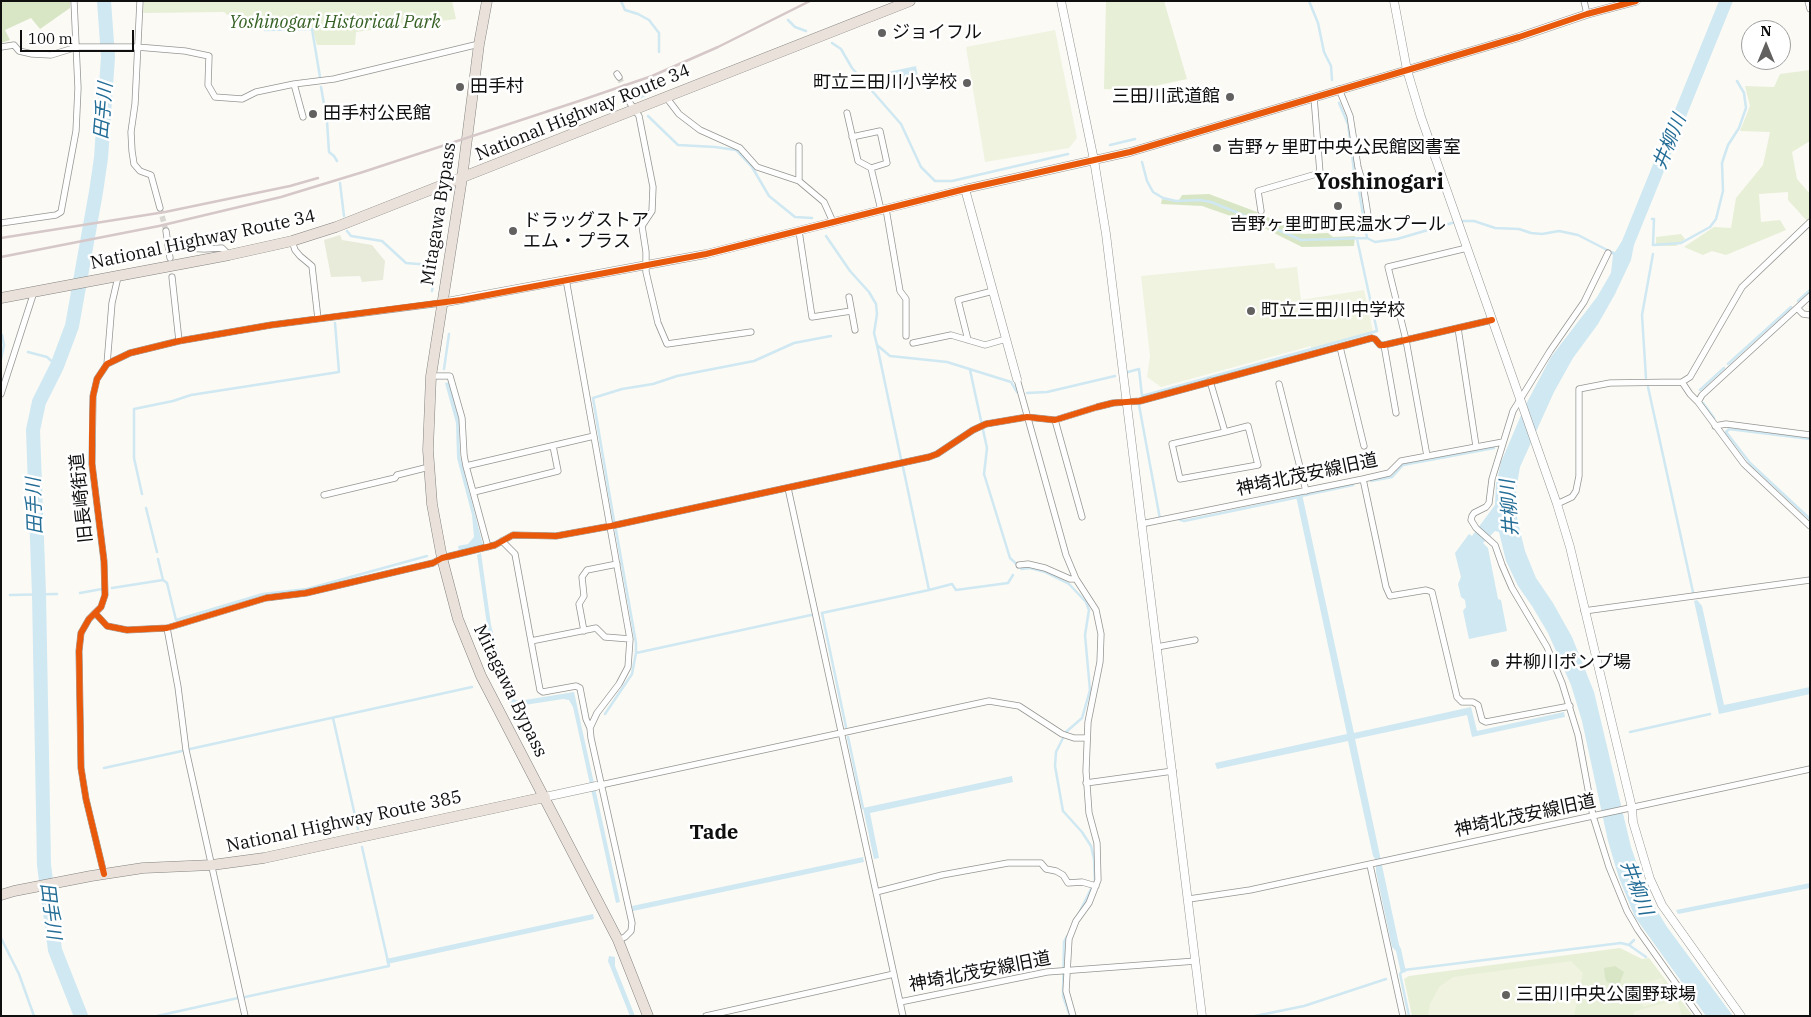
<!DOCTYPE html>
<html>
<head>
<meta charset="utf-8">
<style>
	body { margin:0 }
	#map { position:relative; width:1811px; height:1017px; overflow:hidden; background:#fbfaf5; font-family:"IBM Plex Serif",serif }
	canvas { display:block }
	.frame { position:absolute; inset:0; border:2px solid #0f0f0f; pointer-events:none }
	.north { position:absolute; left:1741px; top:20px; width:50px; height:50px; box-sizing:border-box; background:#fff; border:1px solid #9f9f9f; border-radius:50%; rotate:0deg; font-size:14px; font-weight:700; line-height:20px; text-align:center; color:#0f0f0f }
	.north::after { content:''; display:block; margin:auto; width:18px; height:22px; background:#626160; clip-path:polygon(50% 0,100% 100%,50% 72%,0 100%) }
	.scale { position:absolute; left:20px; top:30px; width:114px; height:22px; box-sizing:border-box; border:2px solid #0f0f0f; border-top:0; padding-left:6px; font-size:15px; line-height:18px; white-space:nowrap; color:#0f0f0f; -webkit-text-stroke:4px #fff; paint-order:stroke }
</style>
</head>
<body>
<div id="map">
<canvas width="1811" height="1017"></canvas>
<div class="frame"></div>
<div class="north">N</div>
<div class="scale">100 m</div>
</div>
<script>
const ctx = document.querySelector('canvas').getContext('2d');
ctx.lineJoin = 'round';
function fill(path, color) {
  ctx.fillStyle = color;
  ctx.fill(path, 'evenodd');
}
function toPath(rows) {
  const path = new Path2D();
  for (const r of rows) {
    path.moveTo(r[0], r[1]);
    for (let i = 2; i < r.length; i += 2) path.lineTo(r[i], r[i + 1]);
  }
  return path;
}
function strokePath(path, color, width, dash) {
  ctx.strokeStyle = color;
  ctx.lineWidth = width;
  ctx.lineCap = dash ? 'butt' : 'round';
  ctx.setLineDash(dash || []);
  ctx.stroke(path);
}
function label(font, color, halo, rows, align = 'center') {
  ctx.font = font + ' "IBM Plex Serif","Noto Sans JP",serif';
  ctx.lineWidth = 5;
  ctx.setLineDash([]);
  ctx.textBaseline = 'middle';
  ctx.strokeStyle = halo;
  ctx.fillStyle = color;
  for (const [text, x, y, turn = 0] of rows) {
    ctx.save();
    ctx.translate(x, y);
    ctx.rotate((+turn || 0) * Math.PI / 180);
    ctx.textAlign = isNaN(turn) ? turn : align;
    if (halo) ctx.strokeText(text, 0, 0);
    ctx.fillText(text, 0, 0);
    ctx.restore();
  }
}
fill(toPath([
	[144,1,452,1,456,19,356,32,355,45,317,45,312,27,263,29,252,20,241,22,230,17,224,12,143,13],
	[1106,1,1164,1,1187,79,1136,90,1104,89],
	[1810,70,1810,141,1792,152,1797,179,1810,194,1810,219,1807,221,1788,200,1788,192,1759,194,1761,222,1780,220,1786,230,1726,255,1712,251,1703,255,1684,247,1714,227,1731,228,1736,198,1763,165,1770,132,1740,131,1750,106,1745,86,1774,87,1780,74],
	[1681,234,1685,239,1676,246,1656,246,1656,237],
	[1620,948,1642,959,1649,958,1693,1016,1412,1016,1404,979,1409,976]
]), '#e7efd7');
fill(toPath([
	[1,1,70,1,70,8,40,29,31,18,5,30,10,40,1,43],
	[1209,194,1257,212,1303,234,1328,233,1333,237,1355,236,1354,246,1302,247,1262,227,1202,206,1161,204,1162,199,1178,202,1182,195],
	[1615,966,1624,972,1619,985,1607,982,1605,978,1604,968]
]), '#d8e6c6');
fill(toPath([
	[340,235,342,240,372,245,385,261,383,280,362,282,360,276,331,277,324,240]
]), '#e8ebda');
fill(toPath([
	[1055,30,1077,138,1069,148,985,162,966,47],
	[1274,263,1276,269,1297,267,1301,300,1364,290,1373,332,1311,349,1311,346,1161,387,1147,377,1150,356,1141,276],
	[1571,961,1583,973,1574,1016,1428,1016,1430,1004,1439,987,1453,977],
	[1662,978,1668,999,1643,1007,1636,985],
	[1677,999,1682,1016,1634,1016,1633,1012]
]), '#eff3e0');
fill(toPath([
	[1719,1,1733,1,1634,245,1631,260,1615,294,1598,324,1573,358,1554,392,1520,467,1516,490,1517,518,1525,551,1536,578,1553,603,1572,637,1594,692,1631,847,1644,885,1656,909,1667,927,1733,1016,1706,1016,1635,917,1619,878,1608,841,1582,721,1571,685,1548,633,1532,606,1518,586,1506,561,1499,532,1495,531,1483,543,1488,548,1498,599,1501,600,1507,631,1469,639,1463,611,1466,607,1465,600,1461,597,1458,584,1461,577,1455,553,1469,534,1472,536,1495,505,1496,484,1501,462,1525,406,1551,357,1597,297,1611,273,1613,255,1611,254,1612,251,1615,252,1622,241],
	[916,66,919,83,891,89,888,72],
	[449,382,459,420,460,456,483,545,459,551,458,546,468,544,474,537,472,515,457,458,456,423,445,383],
	[1302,494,1354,733,1471,707,1477,731,1564,712,1565,717,1472,737,1467,715,1355,739,1399,945,1401,949,1406,972,1401,973,1396,951,1392,947,1376,872,1376,860,1373,856,1348,741,1217,769,1215,763,1347,734,1296,496],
	[481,553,491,625,508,691,511,698,519,701,574,692,620,902,616,903,573,707,569,700,563,699,518,706,511,704,506,700,503,692,488,632,477,555],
	[1697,600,1702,606,1724,705,1810,687,1810,694,1719,714,1694,601],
	[1012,776,1013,782,870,813,879,858,874,859,863,808],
	[863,857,864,862,633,911,632,906],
	[1810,883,1810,888,1678,914,1676,910],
	[593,914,594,919,387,964,386,959],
	[609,956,615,957,615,966,635,1016,630,1016,608,961]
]), '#cfe8f2');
strokePath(toPath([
	[621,1,625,10,638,14,649,20,659,33,659,52],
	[1309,1,1318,23,1324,52,1331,66,1332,80],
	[788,20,795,27,806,31],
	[265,30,312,29,320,77],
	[832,43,841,49,852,68,901,124,921,167,935,181,952,181,1068,154],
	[321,87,327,121,329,152,334,156,337,161],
	[641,97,655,90,656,78],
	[1339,103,1348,124,1354,170,1358,185,1367,238],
	[648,116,678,145,715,147,736,150,752,167,769,196,795,217,812,218],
	[1110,145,1135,139],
	[1142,162,1147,181,1153,192,1163,198,1176,201,1200,200,1211,202,1265,224,1301,240,1367,238,1375,242,1397,239,1459,221,1474,221,1495,228,1519,229,1531,233,1542,234,1559,231,1578,235,1613,253],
	[340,183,344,216],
	[1652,219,1654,219,1653,245,1681,243,1710,227,1716,219,1723,191,1722,163,1728,145,1739,128,1746,108,1744,93,1737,81],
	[347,231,351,236,382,241,406,263,431,265,434,279,432,291],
	[826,236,850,271,869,292,876,304,877,314,874,333,877,345,890,356,947,362,1011,382,1017,392],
	[1798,301,1810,290],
	[877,345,901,459],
	[28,352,47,357,57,366],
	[1,359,4,345,2,335],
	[1728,364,1791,307],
	[444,369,449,334],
	[970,370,987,448,984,474,1010,558,1022,569,1030,568,1045,572,1069,584,1086,602,1089,610,1085,635,1090,690,1082,718,1066,732,1056,752,1055,766,1063,811,1082,832,1091,846,1094,859,1095,881,1079,913],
	[1128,372,1139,369,1142,396,1377,331,1357,239],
	[1646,378,1642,315,1653,254],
	[1648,387,1693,592],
	[1700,390,1724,368],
	[1027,393,1047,392,1115,376],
	[1703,403,1714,418],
	[1139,405,1160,519],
	[1810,439,1729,429,1726,432,1750,463,1810,519],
	[1371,481,1392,477,1403,465,1494,448],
	[142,494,134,458,134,409,173,401,191,395,339,372,335,323],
	[1301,496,1353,485],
	[146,508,157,552],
	[1178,519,1184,521,1299,497],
	[614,521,593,398,622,389,653,384,677,376,754,361,794,343,831,336],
	[158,559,163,580,167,583,176,620,263,594,307,589,427,556],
	[112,588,163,580],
	[929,590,952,584,956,590,1008,583,1013,575],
	[80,593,102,589],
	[10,595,57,594],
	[636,653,811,615],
	[605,714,632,674,636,653,636,643,616,530],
	[333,718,358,829],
	[846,727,822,613,929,590,903,467],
	[1630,732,1710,714],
	[848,737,863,808],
	[190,749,472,687],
	[104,768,182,751],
	[1067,936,1064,942,1063,996,1070,1016],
	[1,938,19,974,34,1016],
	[1629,945,1646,957],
	[1403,970,1400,974,1409,1016],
	[1404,970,1621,943,1629,945,1634,940],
	[245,997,389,966,362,847],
	[157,1016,238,998],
	[1255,1016,1304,1006,1386,979]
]), '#cfe8f2', 2.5);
strokePath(toPath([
	[81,1016,55,950,44,865,39,594,33,430,39,402,57,366,72,326,96,192,101,158,108,57,104,1]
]), '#cfe8f2', 14);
strokePath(toPath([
	[619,77,625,90],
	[160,208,166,231]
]), '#d8d7d2', 5.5, [5.5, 3]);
const minor = toPath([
	[140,1,135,104,131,132,132,151,134,164,140,171,151,175,160,208],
	[1584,1,1587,14],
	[1808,1,1810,9],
	[1,47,14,45,19,51,32,54,51,55,77,47,137,47,185,51,209,56,208,85,215,97,242,99,256,92,294,84,334,79,479,44],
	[617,74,619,77],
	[294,84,303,117],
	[1339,89,1350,116,1358,167,1363,184,1370,228],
	[625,90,630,103,639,116,653,187,652,211,642,226,646,252,646,272,658,323,667,344,751,332],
	[666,97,679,114,700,130,740,148,757,167,799,181],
	[847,113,858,161,871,168,881,210],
	[852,137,880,131,887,163,871,168],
	[799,146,799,181,824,202,833,222],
	[886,209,900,291,906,299,906,336],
	[1261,211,1258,191,1320,173,1314,97],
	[1,223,56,215,61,212,76,131,78,88,74,1],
	[166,231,170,258],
	[799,231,812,317,851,311],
	[292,241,295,250,300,256,312,266,318,319],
	[169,247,204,249,222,248,229,255],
	[1608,253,1584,302,1550,351,1513,411,1492,479,1489,503,1486,507,1474,513,1472,516,1471,520,1476,528,1495,545,1502,565,1512,588,1547,647,1562,683,1578,735,1593,816,1609,867,1627,911,1638,930,1699,1016],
	[172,277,179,341],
	[566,279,630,639,628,667,619,684,597,713,590,728],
	[849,297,855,330],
	[1797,308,1803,314,1810,315],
	[1458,328,1476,446],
	[968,340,958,300,993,291],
	[913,343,951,335,985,345,1006,339],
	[1384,345,1396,413],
	[1340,347,1364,446],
	[107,364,112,303,118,277],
	[431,376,450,376,462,418,464,455,466,466,488,547],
	[1017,379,1066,555,1076,579,1096,610,1101,634,1100,662,1088,722,1086,771,1089,813,1097,843,1098,880,1089,903,1076,921,1069,939,1066,991,1073,1016],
	[1210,381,1225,432,1248,426,1258,465,1180,479,1172,444,1225,432],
	[1682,382,1690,377,1742,287,1810,222],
	[1279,384,1306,491],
	[1,394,34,292],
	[1698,402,1702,395,1810,296],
	[1055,420,1082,517],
	[1715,426,1726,424,1810,435],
	[1427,456,1406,340,1388,267,1467,248],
	[466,466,594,436],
	[1363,479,1386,587,1390,596,1426,590,1432,592,1457,697,1462,702,1473,702,1478,705,1482,720,1486,722,1570,706],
	[788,488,903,1016],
	[474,492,558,471,553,446],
	[324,495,395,478,397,475,429,467],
	[1557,504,1572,497,1576,491,1579,476,1579,389,1610,383,1682,382,1690,394,1698,402,1744,464,1810,526],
	[1141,524,1363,479,1389,473,1401,461,1503,442],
	[502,541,515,554,540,690,543,692,576,686,580,688,586,719,590,728,591,738,632,923,631,931,625,937,618,940],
	[1019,565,1028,564,1045,568,1070,579,1076,579],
	[1584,611,1810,580],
	[95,613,107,626,127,630,167,628,266,598,306,593,433,563,442,558,495,545,513,535,556,536,611,526,929,457,937,454,973,430,986,424,1027,417,1055,420,1097,407,1113,403,1140,401,1372,338,1375,339,1380,345,1384,345,1492,320],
	[167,628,178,687,186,750,245,1016],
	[584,631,579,604,584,596,582,577,587,570,617,564],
	[531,641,596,628,605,637,630,639],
	[1157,647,1195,640],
	[1086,783,1173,771],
	[596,786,989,701,1019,706,1062,734,1074,738,1086,738],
	[1370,865,1403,1016],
	[104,874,86,799,81,768,79,651,81,633,89,619,101,607,105,595,104,561,92,464,93,396,97,379,107,364,130,353,179,341,271,325,441,303],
	[876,892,942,875,1008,863,1041,863,1046,869,1056,871,1063,875,1068,883,1082,882,1096,886],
	[1189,899,1250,890,1810,769],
	[900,1002,1047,972,1196,961],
	[706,1016,894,974]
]);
const tertiary = toPath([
	[1061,1,1094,160,1106,234,1202,1016],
	[1394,1,1407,70,1421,117,1557,504,1570,547,1632,808,1633,822,1650,879,1662,905,1741,1016],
	[965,189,1017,379],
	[441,303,706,254,965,189,1130,152,1519,37,1587,14,1636,1],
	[545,797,596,786]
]);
const trunk = toPath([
	[487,1,479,44,462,178,431,376,428,450,432,504,442,558,458,619,481,676,618,940,648,1016],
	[1,298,229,255,292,241,336,227,910,1],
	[1,895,14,891,91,876,143,868,212,865,264,858,545,797]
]);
strokePath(minor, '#959593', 7);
strokePath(tertiary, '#959593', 9);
strokePath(trunk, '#838280', 11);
strokePath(minor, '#fefefe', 5.5);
strokePath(tertiary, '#fefefe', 8);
strokePath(trunk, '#eae2da', 10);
strokePath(toPath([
	[1,238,165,212,290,186,318,178],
	[1,257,159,226,281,197,363,172,579,101,652,76,718,47,810,1]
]), '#d6c7c8', 2.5);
strokePath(toPath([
	[95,613,107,626,127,630,167,628,266,598,306,593,433,563,442,558,495,545,513,535,556,536,611,526,929,457,937,454,973,430,986,424,1027,417,1055,420,1097,407,1113,403,1140,401,1372,338,1375,339,1380,345,1384,345,1492,320],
	[104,874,86,799,81,768,79,651,81,633,89,619,101,607,105,595,104,561,92,464,92,435,93,396,97,379,107,364,130,353,179,341,271,325,461,300,706,254,965,189,1130,152,1519,37,1587,14,1636,1]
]), '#e8590c', 6);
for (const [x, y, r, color] of [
	[882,33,5,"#626160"],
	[967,83,5,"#626160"],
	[460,87,5,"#626160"],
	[1230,97,5,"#626160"],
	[313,114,5,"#626160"],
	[1217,148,5,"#626160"],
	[1338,206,5,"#626160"],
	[513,231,5,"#626160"],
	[1251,311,5,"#626160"],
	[1495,663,5,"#626160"],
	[1506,995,5,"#626160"]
]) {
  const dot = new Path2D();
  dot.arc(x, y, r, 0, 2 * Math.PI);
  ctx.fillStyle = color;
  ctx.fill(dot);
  strokePath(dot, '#fff', 2);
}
label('italic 18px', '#366125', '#fff', [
	["Yoshinogari Historical Park",335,23]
]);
label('18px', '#0f0f0f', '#fff', [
	["ジョイフル",892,33],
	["町立三田川小学校",957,83,"right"],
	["田手村",470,87],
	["三田川武道館",1220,97,"right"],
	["田手村公民館",323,114],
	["吉野ヶ里町中央公民館図書室",1227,148],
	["ドラッグストア",523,221],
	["エム・プラス",523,242],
	["吉野ヶ里町町民温水プール",1338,225,"center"],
	["町立三田川中学校",1261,311],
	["井柳川ポンプ場",1505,663],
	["三田川中央公園野球場",1516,995]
], 'left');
label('18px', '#0f0f0f', '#fff', [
	["National Highway Route 34",583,113,-22],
	["Mitagawa Bypass",439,214,-81],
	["National Highway Route 34",203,240,-12],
	["神埼北茂安線旧道",1307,475,-12],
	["旧長崎街道",82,498,-96],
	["Mitagawa Bypass",510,691,64],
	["神埼北茂安線旧道",1525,816,-12],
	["National Highway Route 385",344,822,-12],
	["神埼北茂安線旧道",980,972,-11]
]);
label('italic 19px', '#236d96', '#fff', [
	["田手川",104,111,-85],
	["井柳川",1670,142,-68],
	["田手川",35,506,-92],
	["井柳川",1510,508,-94],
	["井柳川",1636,888,69],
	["田手川",50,911,83]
]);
label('bold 20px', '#0f0f0f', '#fff', [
	["Tade",714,833]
]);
label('bold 22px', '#0f0f0f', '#fff', [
	["Yoshinogari",1379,183]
]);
</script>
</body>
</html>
